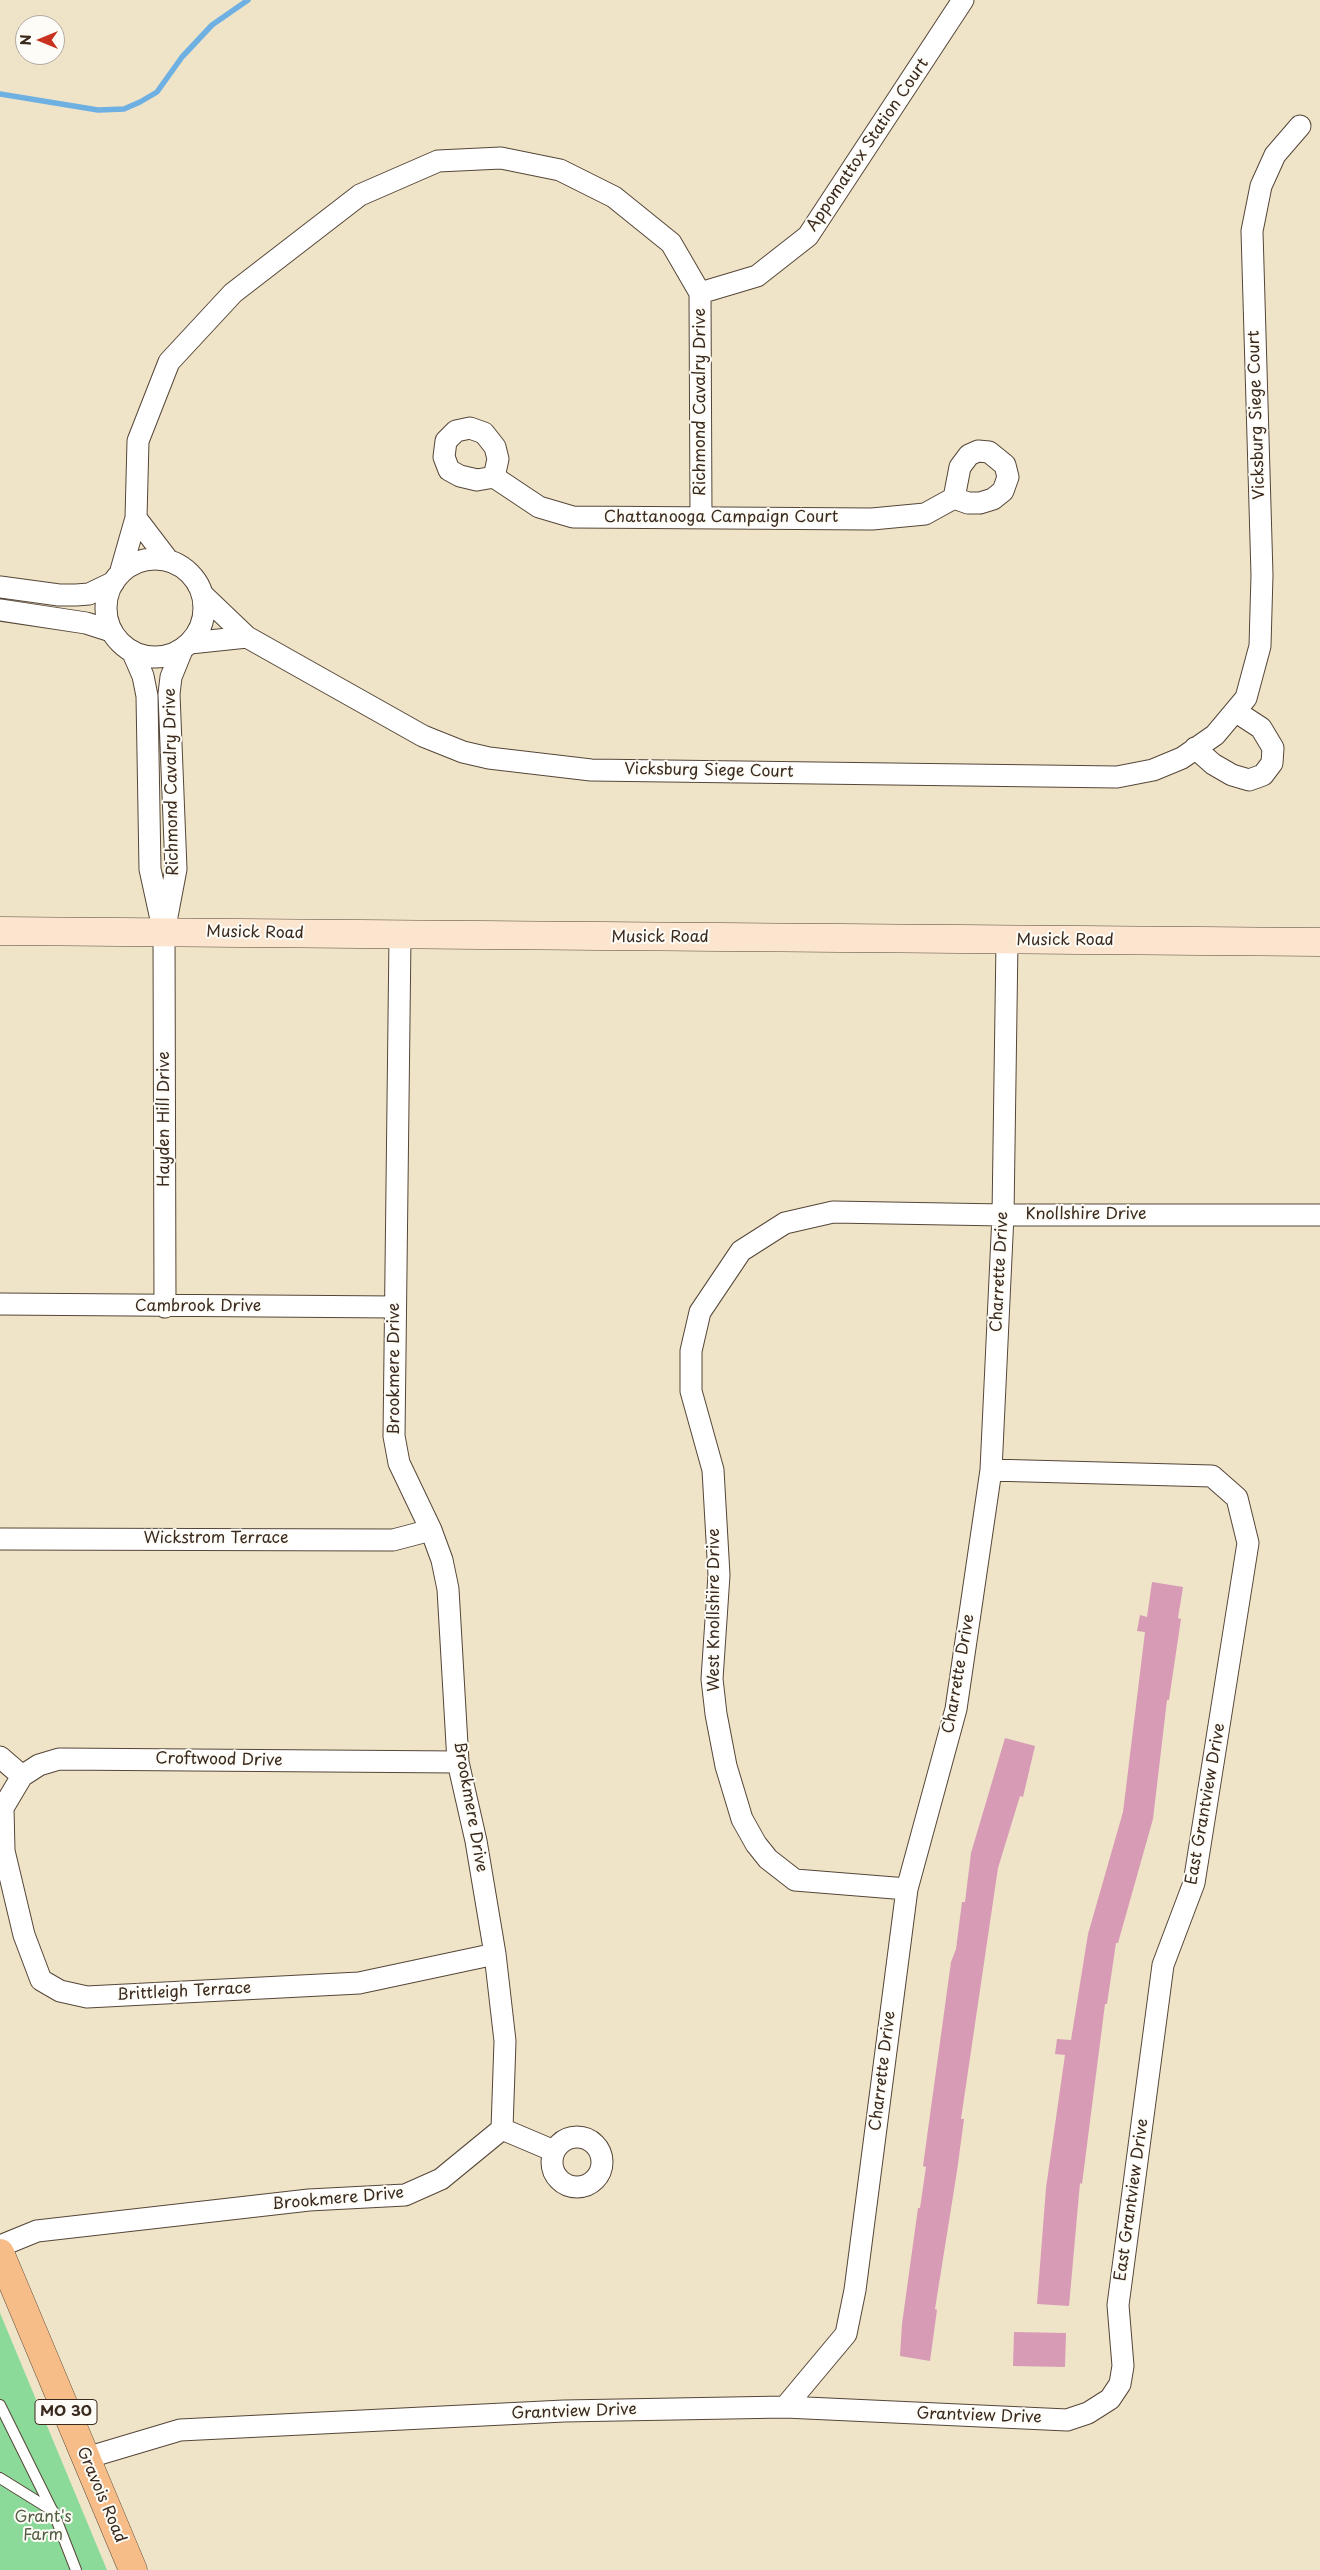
<!DOCTYPE html>
<html>
<head>
<meta charset="utf-8">
<style>
	body { margin:0 }
	#map { position:relative; width:1320px; height:2570px; overflow:hidden; background:#efe4c8; font-family:"Playpen Sans",sans-serif }
	canvas { display:block }
	.north { position:absolute; left:15px; top:15px; width:50px; height:50px; box-sizing:border-box; background:#fdfcf7; border:1px solid #afa8a0; border-radius:50%; rotate:270deg; font-size:14px; font-weight:700; line-height:20px; text-align:center; color:#3b2a1e }
	.north::after { content:''; display:block; margin:auto; width:18px; height:22px; background:#c8321e; clip-path:polygon(50% 0,100% 100%,50% 72%,0 100%) }
</style>
</head>
<body>
<div id="map">
<canvas width="1320" height="2570"></canvas>
<div class="north">N</div>
</div>
<script>
const ctx = document.querySelector('canvas').getContext('2d');
ctx.lineJoin = 'round';
function fill(path, color) {
  ctx.fillStyle = color;
  ctx.fill(path, 'evenodd');
}
function toPath(rows) {
  const path = new Path2D();
  for (const r of rows) {
    if (r.length === 3) {
      path.moveTo(r[0] + r[2], r[1]);
      path.arc(r[0], r[1], r[2], 0, 2 * Math.PI);
      continue;
    }
    path.moveTo(r[0], r[1]);
    for (let i = 2; i < r.length; i += 2) path.lineTo(r[i], r[i + 1]);
  }
  return path;
}
function strokePath(path, color, width, dash) {
  ctx.strokeStyle = color;
  ctx.lineWidth = width;
  ctx.lineCap = dash ? 'butt' : 'round';
  ctx.setLineDash(dash || []);
  ctx.stroke(path);
}
function label(font, color, halo, rows, align = 'center') {
  ctx.font = font + ' "Playpen Sans",sans-serif';
  ctx.lineWidth = 4;
  ctx.setLineDash([]);
  ctx.textBaseline = 'middle';
  ctx.strokeStyle = halo;
  ctx.fillStyle = color;
  for (const [text, x, y, turn = 0] of rows) {
    ctx.save();
    ctx.translate(x, y);
    ctx.rotate((+turn || 0) * Math.PI / 180);
    ctx.textAlign = isNaN(turn) ? turn : align;
    if (halo) ctx.strokeText(text, 0, 0);
    ctx.fillText(text, 0, 0);
    ctx.restore();
  }
}
fill(toPath([
	[0,2313,107,2570,0,2570]
]), '#8bda99');
strokePath(toPath([
	[0,94,98,110,124,109,140,102,157,92,182,57,212,25,248,0]
]), '#6fb0e3', 5.5);
fill(toPath([
	[1152,1582,1183,1587,1178,1618,1181,1619,1169,1700,1167,1700,1153,1819,1118,1943,1116,1943,1107,2004,1105,2004,1082,2184,1080,2183,1069,2306,1037,2304,1046,2188,1065,2055,1055,2054,1057,2039,1071,2040,1088,1934,1123,1812,1145,1632,1137,1631,1140,1615,1147,1617],
	[1005,1738,1035,1746,1023,1797,1020,1796,998,1868,961,2119,964,2119,957,2171,935,2309,937,2310,930,2361,900,2356,902,2324,918,2208,920,2208,926,2167,923,2166,951,1962,956,1949,962,1902,965,1902,971,1853],
	[1014,2332,1066,2333,1065,2367,1013,2366]
]), '#d79bb6');
const lane = toPath([
	[0,2405,52,2510],
	[0,2478,53,2511,76,2570]
]);
const street = toPath([
	[700,293,757,276,808,236,963,0],
	[494,477,498,459,495,447,484,433,470,428,456,431,446,441,444,457,449,470,460,476,477,480,494,477,539,507,573,517,872,519,925,514,954,498,960,467,969,455,978,451,989,452,1005,465,1008,477,1003,491,993,499,980,503,968,503,954,498],
	[136,518,168,560],
	[155,608,49],
	[120,574,136,518,138,441,169,362,233,293,360,195,438,161,501,158,560,170,614,197,671,243,700,293,701,517],
	[0,587,59,595,76,595,89,594,114,582],
	[203,595,247,637,423,736,463,752,489,758,591,770,1117,777,1153,770,1182,758,1215,735,1246,698,1260,646,1262,575,1252,231,1261,186,1275,155,1300,126],
	[0,610,86,623,111,631],
	[190,643,247,637],
	[133,653,143,676,147,696,150,869,162,924],
	[1195,748,1213,764,1232,775,1249,780,1263,775,1272,763,1273,748,1261,728,1235,711],
	[0,1304,395,1307],
	[165,1307,164,932,176,869,169,694,171,677,182,650],
	[0,1539,393,1540,431,1530],
	[0,1757,22,1776],
	[458,1762,59,1759,39,1765,22,1776,3,1808,4,1851,24,1935,41,1980,60,1991,87,1997,359,1983,495,1954],
	[907,1889,795,1880,768,1859,756,1844,742,1819,726,1766,716,1714,712,1679,719,1575,713,1470,691,1391,691,1351,700,1312,741,1251,785,1223,833,1212,1003,1215,1320,1215],
	[502,2129,554,2151],
	[577,2162,25],
	[0,2246,37,2231,309,2200,405,2195,441,2179,502,2129,505,2041,495,1954,476,1841,458,1762,448,1589,442,1560,431,1530,399,1463,394,1436,400,936],
	[785,2407,846,2334,855,2290,907,1889,956,1709,991,1470,1003,1215,1007,941],
	[86,2458,180,2430,564,2411,785,2407,1067,2420,1088,2413,1110,2399,1120,2384,1123,2366,1118,2305,1163,1965,1194,1883,1248,1543,1237,1498,1212,1476,991,1470]
]);
const secondary = toPath([
	[0,931,1320,942]
]);
const primary = toPath([
	[0,2253,133,2570]
]);
strokePath(lane, '#564638', 12);
strokePath(street, '#564638', 23);
strokePath(secondary, '#564638', 29);
strokePath(primary, '#564638', 29);
strokePath(lane, '#fff', 10);
strokePath(street, '#fff', 21);
strokePath(secondary, '#fce5cf', 28);
strokePath(primary, '#f7bd88', 28);
for (const [x, y, w] of [
	[66,2412,62]
]) {
  const box = new Path2D();
  box.roundRect(x - w / 2, y - 12.5, w, 25, 4);
  ctx.fillStyle = '#fdfcf7';
  ctx.fill(box);
  strokePath(box, '#3b2a1e', 1);
}
label('bold 15px', '#3b2a1e', null, [
	["MO 30",66,2412]
]);
label('16px', '#3b2a1e', '#fdfcf7', [
	["Appomattox Station Court",868,145,-56],
	["Richmond Cavalry Drive",701,402,-90],
	["Vicksburg Siege Court",1257,415,-92],
	["Chattanooga Campaign Court",721,518],
	["Vicksburg Siege Court",709,771,1],
	["Richmond Cavalry Drive",172,782,-91],
	["Musick Road",255,933,1],
	["Musick Road",660,938],
	["Musick Road",1065,941],
	["Hayden Hill Drive",165,1119,-90],
	["Knollshire Drive",1086,1215],
	["Charrette Drive",1000,1272,-87],
	["Cambrook Drive",198,1307],
	["Brookmere Drive",395,1369,-90],
	["Wickstrom Terrace",216,1539],
	["West Knollshire Drive",715,1610,-90],
	["Charrette Drive",959,1674,-80],
	["Croftwood Drive",219,1760,1],
	["East Grantview Drive",1206,1804,-80],
	["Brookmere Drive",470,1807,80],
	["Brittleigh Terrace",184,1992,-3],
	["Charrette Drive",883,2071,-83],
	["Brookmere Drive",338,2199,-5],
	["East Grantview Drive",1132,2200,-82],
	["Grantview Drive",574,2412,-2],
	["Grantview Drive",979,2416,2],
	["Gravois Road",101,2495,67]
]);
label('16px', '#535f43', '#fdfcf7', [
	["Grant's",43,2518],
	["Farm",43,2536]
]);
</script>
</body>
</html>
